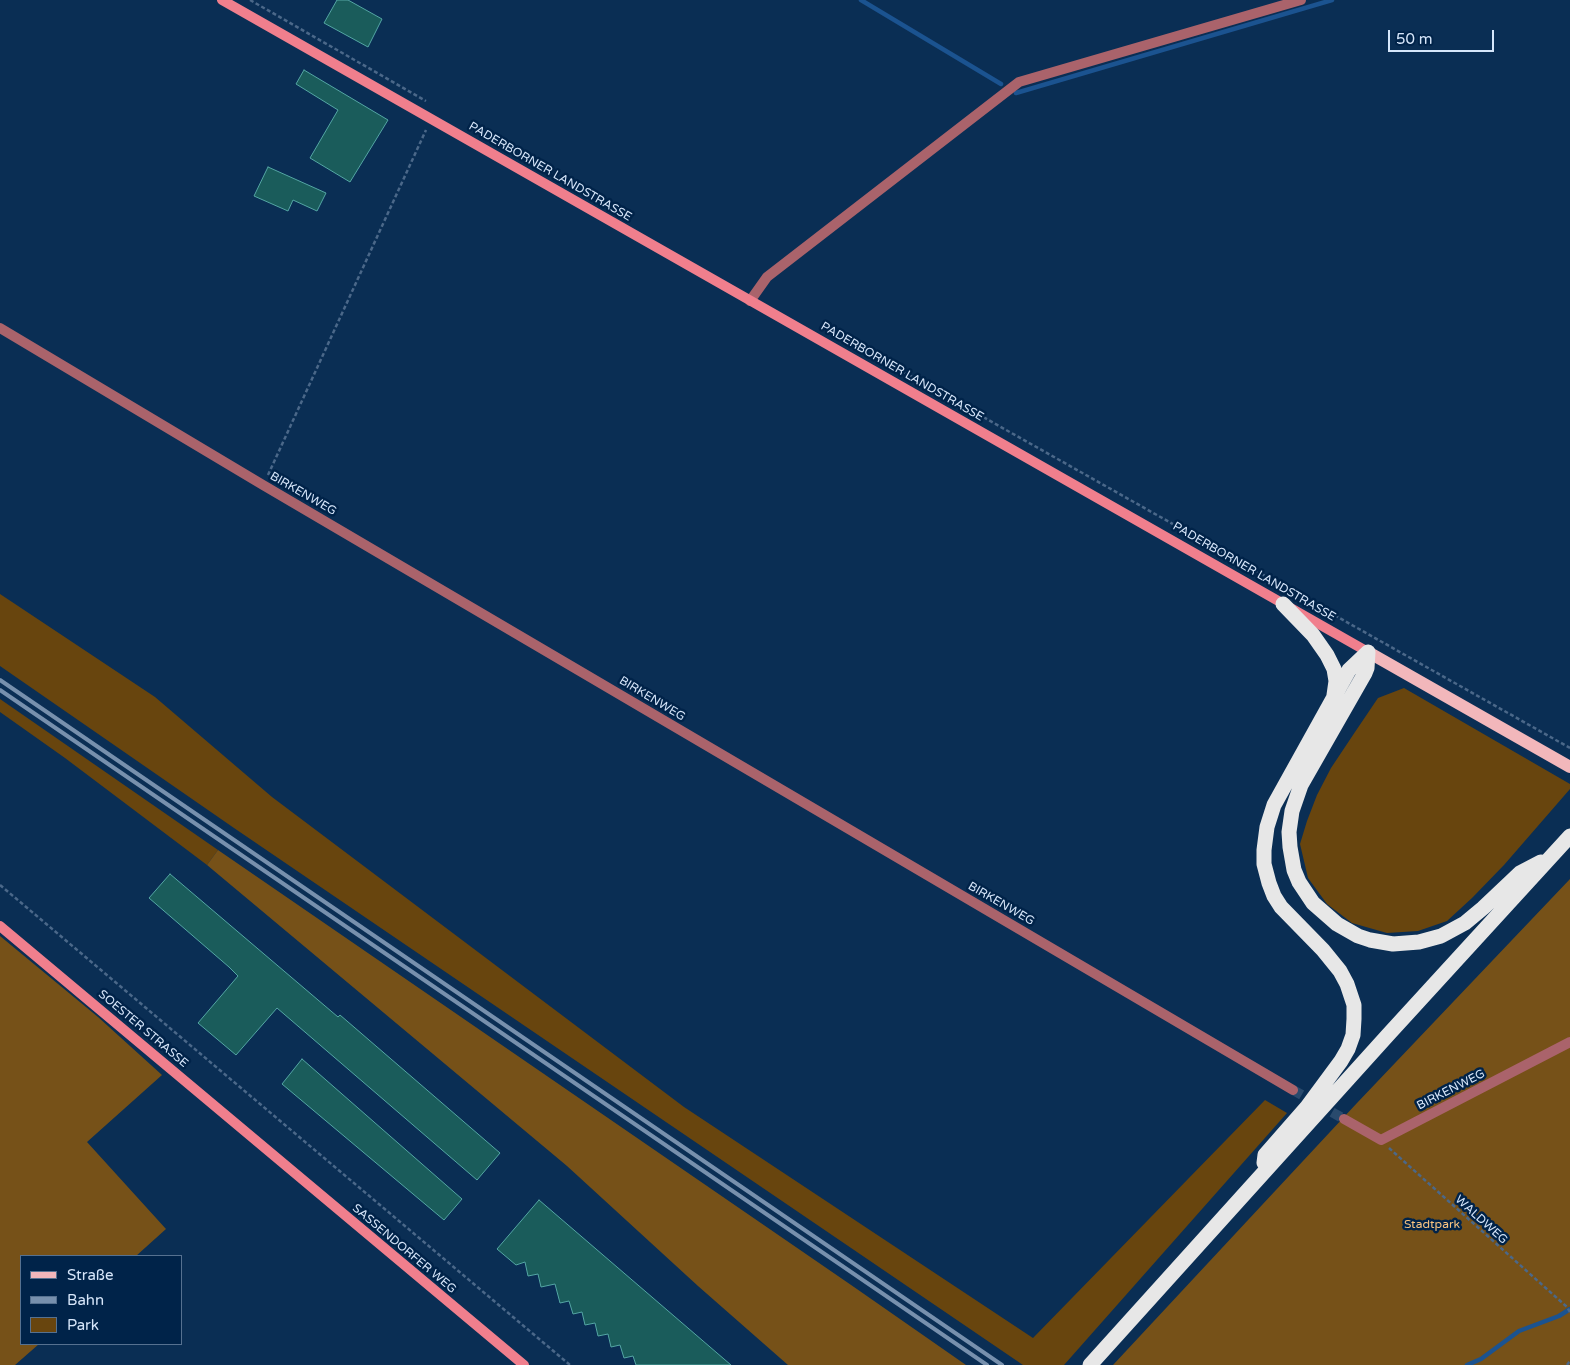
<!DOCTYPE html>
<html>
<head>
<meta charset="utf-8">
<style>
	body { margin:0 }
	#map { position:relative; width:1570px; height:1365px; overflow:hidden; background:#0a2e54; font-family:"Varela Round",sans-serif }
	canvas { display:block }
	.legend { position:absolute; left:20px; top:1255px; width:162px; height:90px; box-sizing:border-box; background:#002349; border:1px solid #567190; margin:0; padding:6px 9px; list-style:none; font-size:15px; color:#d6e6fa }
	.legend li { display:flex; align-items:center; gap:10px; height:25px }
	.legend b { width:25px; border:1px solid #567190 }
	.scale { position:absolute; left:1388px; top:30px; width:106px; height:22px; box-sizing:border-box; border:2px solid #d6e6fa; border-top:0; padding-left:6px; font-size:15px; line-height:18px; white-space:nowrap; color:#d6e6fa; -webkit-text-stroke:4px #002349; paint-order:stroke }
</style>
</head>
<body>
<div id="map">
<canvas width="1570" height="1365"></canvas>
<ul class="legend">
<li><b style="height:6px;background:#f2b7bb"></b>Straße</li>
<li><b style="height:6px;background:#7790ad"></b>Bahn</li>
<li><b style="height:14px;background:#68450e"></b>Park</li>
</ul>
<div class="scale">50 m</div>
</div>
<script>
const ctx = document.querySelector('canvas').getContext('2d');
ctx.lineJoin = 'round';
function fill(path, color) {
  ctx.fillStyle = color;
  ctx.fill(path, 'evenodd');
}
function toPath(rows) {
  const path = new Path2D();
  for (const r of rows) {
    path.moveTo(r[0], r[1]);
    for (let i = 2; i < r.length; i += 2) path.lineTo(r[i], r[i + 1]);
  }
  return path;
}
function strokePath(path, color, width, dash) {
  ctx.strokeStyle = color;
  ctx.lineWidth = width;
  ctx.lineCap = dash ? 'butt' : 'round';
  ctx.setLineDash(dash || []);
  ctx.stroke(path);
}
function label(font, color, halo, rows, align = 'center') {
  ctx.font = font + ' "Varela Round",sans-serif';
  ctx.lineWidth = 5;
  ctx.setLineDash([]);
  ctx.textBaseline = 'middle';
  ctx.strokeStyle = halo;
  ctx.fillStyle = color;
  for (const [text, x, y, turn = 0] of rows) {
    ctx.save();
    ctx.translate(x, y);
    ctx.rotate((+turn || 0) * Math.PI / 180);
    ctx.textAlign = isNaN(turn) ? turn : align;
    if (halo) ctx.strokeText(text, 0, 0);
    ctx.fillText(text, 0, 0);
    ctx.restore();
  }
}
fill(toPath([
	[0,594,155,697,272,797,684,1107,1033,1338,1265,1100,1287,1113,1064,1365,1023,1365,234,828,0,666],
	[1404,688,1570,784,1570,789,1504,865,1472,898,1447,921,1418,931,1387,933,1352,923,1327,904,1308,878,1300,844,1307,821,1317,795,1331,768,1355,732,1378,698],
	[0,699,218,850,207,865,65,758,0,712]
]), '#68450e');
fill(toPath([
	[218,850,854,1287,966,1365,788,1365,698,1286,567,1166,207,865],
	[1570,879,1570,1365,1113,1365,1357,1103],
	[0,936,98,1017,162,1075,87,1142,166,1229,136,1256,21,1256,21,1344,39,1344,15,1365,0,1365]
]), '#765118');
strokePath(toPath([
	[861,0,1001,84],
	[1016,93,1332,0],
	[1467,1365,1481,1359,1519,1331,1559,1316,1570,1309]
]), '#1b5390', 4.5);
const building = toPath([
	[337,0,348,0,382,19,368,47,324,23,337,0],
	[304,70,388,120,350,182,310,158,338,110,296,84,304,70],
	[268,167,326,193,317,211,293,200,288,211,254,196,268,167],
	[170,874,338,1017,340,1015,500,1153,477,1180,277,1008,236,1055,198,1023,238,976,229,967,149,898,170,874],
	[302,1059,462,1199,444,1220,282,1084,302,1059],
	[539,1200,731,1365,636,1365,633,1356,624,1358,620,1345,611,1347,608,1334,598,1336,595,1323,585,1325,582,1312,573,1314,569,1301,560,1303,555,1284,541,1287,538,1274,528,1276,525,1262,516,1265,497,1249,539,1200]
]);
fill(building, '#1a5c5b');
strokePath(building, '#54a6a4', 1);
strokePath(toPath([
	[1293,1090,1344,1119]
]), '#294a6d', 10, [10, 5]);
strokePath(toPath([
	[250,0,426,101],
	[859,347,1570,748],
	[268,475,426,130],
	[0,885,570,1365],
	[1389,1148,1567,1307,1570,1312],
	[1567,1365,1570,1361]
]), '#4b6889', 2.5, [4, 2.5]);
strokePath(toPath([
	[750,301,767,277,1019,82,1301,0],
	[0,328,263,485,1293,1090],
	[1344,1119,1381,1140,1570,1042]
]), '#aa636b', 10);
strokePath(toPath([
	[222,0,1368,652],
	[0,926,524,1365]
]), '#f07f8d', 10);
strokePath(toPath([
	[1368,652,1570,767]
]), '#f2b7bb', 12);
strokePath(toPath([
	[1283,604,1313,635,1327,655,1334,669,1336,681,1334,695],
	[1368,652,1367,668,1365,673,1301,785,1292,811,1289,832,1290,847,1294,870,1299,882,1313,903,1337,924,1358,936,1370,940,1393,944,1419,942,1441,936,1465,923,1483,908,1520,873,1541,862],
	[1264,1163,1265,1155,1307,1107,1341,1061,1348,1049,1353,1035,1354,1019,1354,1005,1347,984,1340,971,1323,950,1281,907,1274,896,1269,883,1264,864,1264,850,1267,827,1274,805,1349,670,1368,652],
	[1090,1365,1387,1036,1570,836]
]), '#e7e7e7', 15);
strokePath(toPath([
	[0,680,1002,1365],
	[0,690,987,1365]
]), '#7790ad', 4);
label('12px', '#d6e6fa', '#002349', [
	["PADERBORNER LANDSTRASSE",550,172,30],
	["PADERBORNER LANDSTRASSE",902,372,30],
	["BIRKENWEG",303,494,30],
	["PADERBORNER LANDSTRASSE",1254,572,30],
	["BIRKENWEG",652,699,31],
	["BIRKENWEG",1001,904,30],
	["SOESTER STRASSE",143,1029,40],
	["BIRKENWEG",1451,1090,-27],
	["WALDWEG",1481,1220,42],
	["SASSENDORFER WEG",404,1249,40]
]);
label('12px', '#f8c480', '#002349', [
	["Stadtpark",1432,1225]
]);
</script>
</body>
</html>
